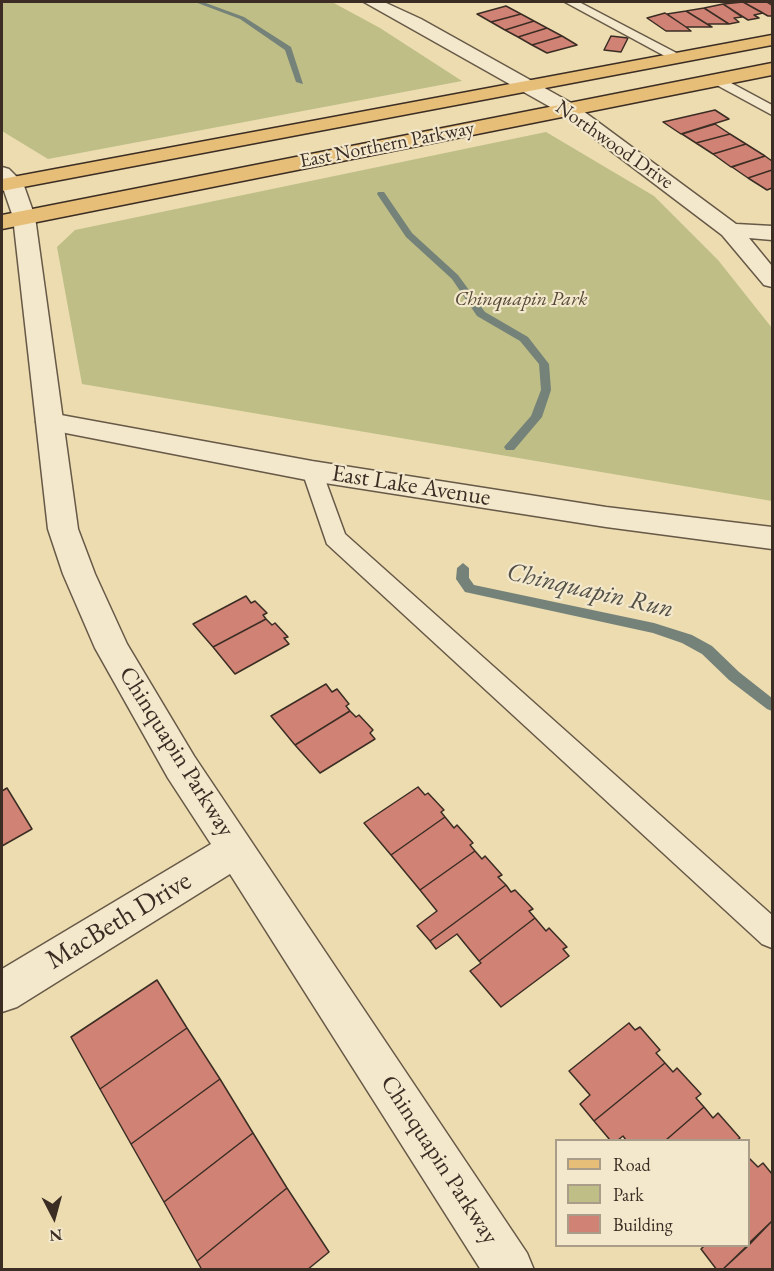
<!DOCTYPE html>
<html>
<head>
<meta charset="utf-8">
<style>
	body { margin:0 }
	#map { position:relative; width:774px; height:1271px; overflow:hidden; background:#ecdcb0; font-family:"EB Garamond",serif }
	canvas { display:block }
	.frame { position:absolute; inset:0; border:3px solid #3b2d24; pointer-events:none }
	.legend { position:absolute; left:555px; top:1139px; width:195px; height:108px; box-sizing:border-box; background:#f3e8cc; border:2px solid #a99d89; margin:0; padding:8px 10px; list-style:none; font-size:18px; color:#3b2d24 }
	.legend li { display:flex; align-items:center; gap:12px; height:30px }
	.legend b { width:30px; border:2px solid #a99d89 }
	.north { position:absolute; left:24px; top:1187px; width:60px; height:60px; -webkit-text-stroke:4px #f3e8cc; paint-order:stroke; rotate:174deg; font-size:16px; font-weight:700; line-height:24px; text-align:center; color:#3b2d24 }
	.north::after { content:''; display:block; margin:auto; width:21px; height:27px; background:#3b2d24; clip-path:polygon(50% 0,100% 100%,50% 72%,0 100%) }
</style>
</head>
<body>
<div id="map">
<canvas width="774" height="1271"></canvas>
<div class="frame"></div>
<ul class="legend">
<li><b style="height:8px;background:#e6be78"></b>Road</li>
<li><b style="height:16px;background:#bebe86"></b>Park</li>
<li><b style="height:16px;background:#d08374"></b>Building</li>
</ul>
<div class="north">N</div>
</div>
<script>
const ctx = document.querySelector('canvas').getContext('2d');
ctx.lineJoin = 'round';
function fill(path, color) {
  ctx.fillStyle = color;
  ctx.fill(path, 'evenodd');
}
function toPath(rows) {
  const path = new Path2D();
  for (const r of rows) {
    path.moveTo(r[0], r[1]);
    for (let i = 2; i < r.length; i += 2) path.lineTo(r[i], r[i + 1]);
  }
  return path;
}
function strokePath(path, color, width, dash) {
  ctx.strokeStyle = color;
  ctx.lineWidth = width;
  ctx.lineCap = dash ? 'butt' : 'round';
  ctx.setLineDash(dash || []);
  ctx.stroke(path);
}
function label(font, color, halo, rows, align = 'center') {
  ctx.font = font + ' "EB Garamond",serif';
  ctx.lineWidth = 4.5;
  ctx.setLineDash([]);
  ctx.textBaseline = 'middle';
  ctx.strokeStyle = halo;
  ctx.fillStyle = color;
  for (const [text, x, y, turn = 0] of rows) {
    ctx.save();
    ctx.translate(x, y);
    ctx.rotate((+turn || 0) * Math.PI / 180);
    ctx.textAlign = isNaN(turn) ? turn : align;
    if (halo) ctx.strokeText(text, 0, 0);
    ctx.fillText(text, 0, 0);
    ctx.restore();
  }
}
fill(toPath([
	[2,2,332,2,380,28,462,81,48,159,2,131],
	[546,132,654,196,718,260,772,328,772,501,82,384,57,247,75,230]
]), '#bebe86');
fill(toPath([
	[195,2,203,2,244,17,291,47,303,84,296,82,285,50,240,19,195,2],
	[378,192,384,192,412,233,458,275,485,312,528,337,549,364,551,390,542,417,514,450,506,450,504,447,531,416,541,390,539,364,520,341,477,316,452,279,406,237,377,194,378,192],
	[463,563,469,568,469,578,474,585,654,623,692,635,712,646,739,672,772,698,772,711,767,709,729,680,702,654,682,643,653,633,465,592,456,579,457,568,463,563]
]), '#748279');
const building = toPath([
	[743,2,767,2,772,5,772,16,768,16,743,2],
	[743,2,763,13,754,15,759,18,748,20,723,4,743,2],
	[723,4,742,17,734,18,739,22,729,24,704,8,723,4],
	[506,6,521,14,491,22,477,14,506,6],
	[704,8,729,24,707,24,686,11,704,8],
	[686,11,707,24,712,27,686,27,667,14,686,11],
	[665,13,686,27,691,31,666,31,647,18,665,13],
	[521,14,534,21,505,30,491,22,521,14],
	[534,21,547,28,518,37,505,30,534,21],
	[547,28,562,36,532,45,518,37,547,28],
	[562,36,577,45,547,53,532,45,562,36],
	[611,36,628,38,621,52,604,50,611,36],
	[715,110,729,119,681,134,663,122,715,110],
	[715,124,730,134,696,143,682,134,715,124],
	[730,134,746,144,713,154,696,143,730,134],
	[746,144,765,156,731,167,713,154,746,144],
	[765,156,772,161,772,170,748,178,732,167,765,156],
	[772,170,772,188,767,190,748,178,772,170],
	[246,596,251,603,255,601,267,613,263,615,266,619,213,647,193,624,246,596],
	[266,619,272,625,275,623,288,637,284,638,289,644,235,674,213,647,266,619],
	[326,684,332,692,337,689,349,704,346,706,350,711,295,745,271,716,326,684],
	[350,711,356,717,359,715,373,730,370,733,375,739,320,773,295,745,350,711],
	[418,787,425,795,428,793,444,810,441,812,445,817,391,855,364,823,418,787],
	[7,788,32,829,2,846,2,791,7,788],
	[445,817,454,828,457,825,473,843,470,845,475,851,420,890,391,855,445,817],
	[475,851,482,859,485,856,502,875,498,877,506,885,430,941,417,926,437,911,420,890,475,851],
	[506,885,511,892,515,890,533,909,529,911,535,918,479,961,457,934,436,949,430,941,506,885],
	[535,918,546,931,549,928,567,947,563,949,569,956,501,1007,470,971,481,963,479,961,535,918],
	[157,980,187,1028,100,1089,71,1037,157,980],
	[629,1023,635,1030,640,1027,660,1050,656,1053,665,1063,594,1121,580,1104,590,1095,569,1071,629,1023],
	[187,1028,220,1079,131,1144,100,1089,187,1028],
	[665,1063,673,1072,677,1068,701,1094,696,1098,704,1107,666,1140,626,1140,623,1136,618,1140,610,1140,594,1121,665,1063],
	[220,1079,253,1133,164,1202,131,1144,220,1079],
	[704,1107,713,1118,718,1113,740,1138,737,1140,666,1140,704,1107],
	[253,1133,287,1188,197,1261,164,1202,253,1133],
	[748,1157,758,1167,763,1163,772,1174,772,1221,748,1244,748,1157],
	[287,1188,329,1252,307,1270,202,1270,197,1261,287,1188],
	[772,1221,772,1270,722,1270,748,1246,772,1221],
	[704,1246,747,1246,722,1270,717,1270,701,1249,704,1246]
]);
fill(building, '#d08374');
strokePath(building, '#3b2d24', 1.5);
const service = toPath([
	[565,2,579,2,686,58,679,62,674,61,565,2],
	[718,76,772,105,772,115,713,83,711,80,718,76],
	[312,464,319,466,322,471,345,534,772,915,772,948,762,944,327,544,302,471,305,466,312,464]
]);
const minor = toPath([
	[364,2,384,2,421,19,575,105,736,224,772,226,772,240,749,238,772,266,772,287,764,285,722,235,561,113,364,2],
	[2,167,9,169,23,183,35,217,78,529,95,574,127,644,194,756,527,1253,534,1270,481,1270,230,874,17,1007,2,1012,2,969,211,844,168,778,95,648,63,574,48,529,13,217,2,185,2,167]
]);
const tertiary = toPath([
	[50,413,312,461,606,507,772,527,772,549,606,527,312,481,40,428,36,422,40,416,50,413]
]);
const primary = toPath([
	[772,35,772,45,2,191,2,179,772,35],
	[772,63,772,75,2,229,2,215,772,63]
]);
strokePath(service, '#675947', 3);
strokePath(minor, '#675947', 3);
strokePath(tertiary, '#675947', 3);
strokePath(primary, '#3b2d24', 3);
fill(service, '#f3e8cc');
fill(minor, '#f3e8cc');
fill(tertiary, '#f3e8cc');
fill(primary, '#e6be78');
label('20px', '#3b2d24', '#f3e8cc', [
	["East Northern Parkway",387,145,-11],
	["Northwood Drive",614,145,35]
]);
label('italic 20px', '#554a38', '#f3e8cc', [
	["Chinquapin Park",521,300]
]);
label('24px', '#3b2d24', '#f3e8cc', [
	["East Lake Avenue",411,486,9],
	["Chinquapin Parkway",176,752,58],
	["Chinquapin Parkway",439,1160,57]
]);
label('italic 26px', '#535048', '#f3e8cc', [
	["Chinquapin Run",590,591,13]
]);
label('28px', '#3b2d24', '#f3e8cc', [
	["MacBeth Drive",119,921,-31]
]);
</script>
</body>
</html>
